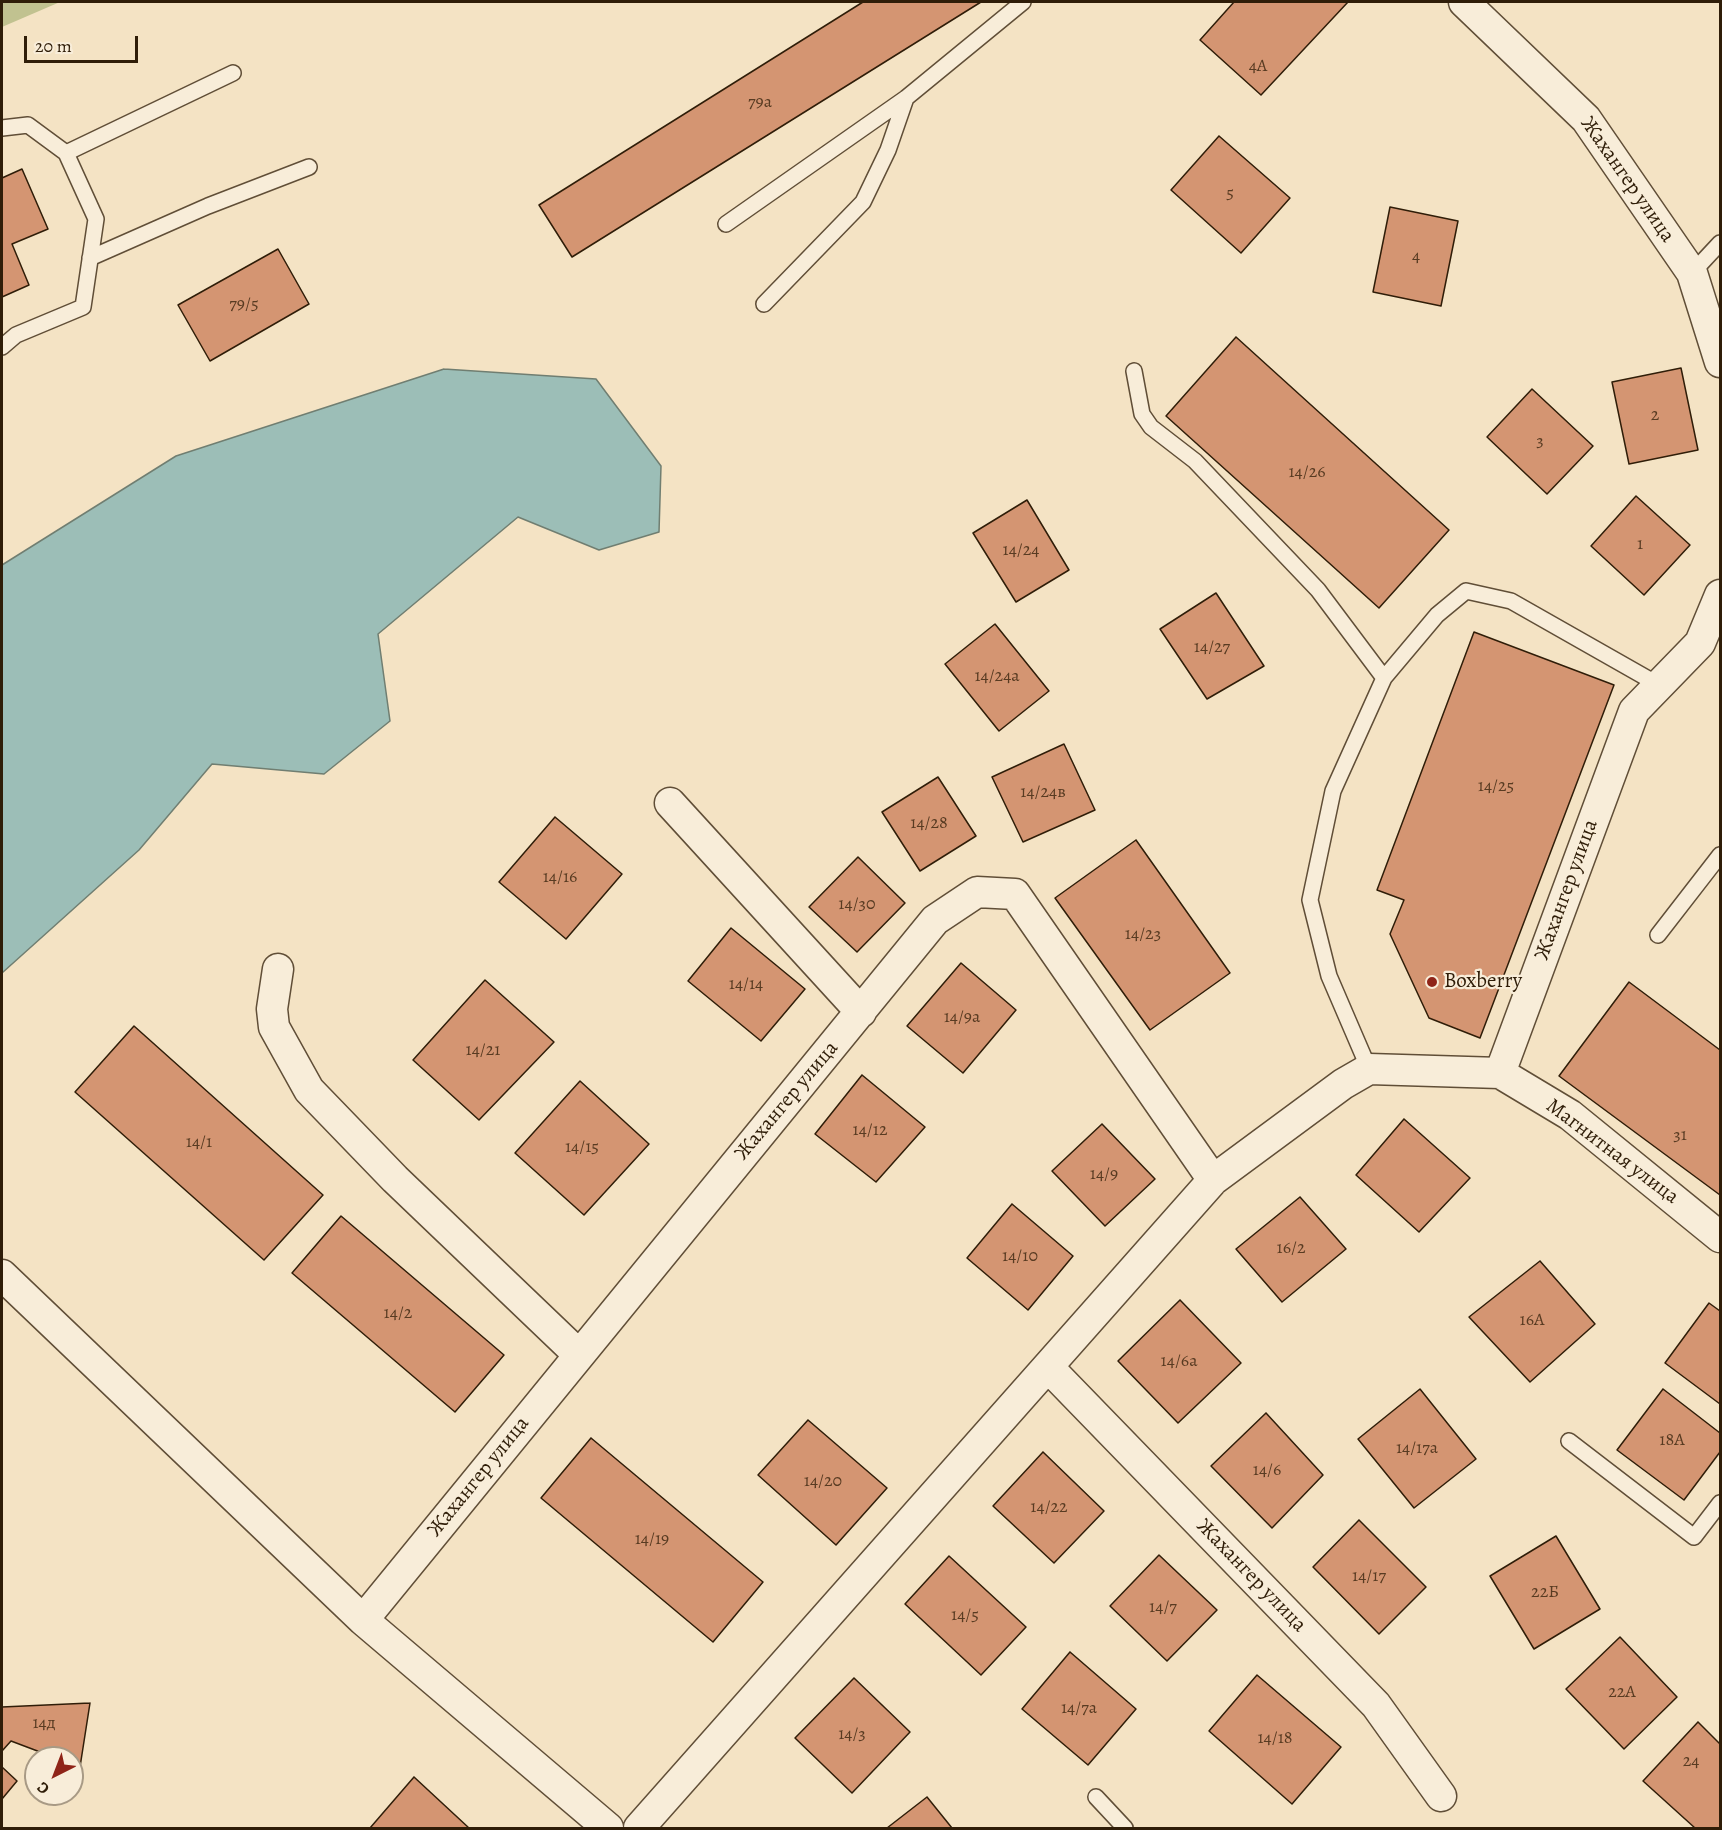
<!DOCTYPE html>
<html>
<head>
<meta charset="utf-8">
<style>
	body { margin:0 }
	#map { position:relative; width:1722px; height:1830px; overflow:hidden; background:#f4e3c4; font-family:Alegreya,serif }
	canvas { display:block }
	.frame { position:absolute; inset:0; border:3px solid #2f1d08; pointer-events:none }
	.north { position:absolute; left:24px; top:1746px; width:60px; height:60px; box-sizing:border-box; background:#f8edd9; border:2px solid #a89a85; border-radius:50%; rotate:222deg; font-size:16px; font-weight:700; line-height:24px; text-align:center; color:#2f1d08 }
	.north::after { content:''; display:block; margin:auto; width:21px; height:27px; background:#8f2418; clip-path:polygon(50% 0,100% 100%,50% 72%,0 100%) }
	.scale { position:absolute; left:24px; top:36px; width:114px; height:27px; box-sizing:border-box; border:3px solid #2f1d08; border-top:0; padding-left:8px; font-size:18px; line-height:21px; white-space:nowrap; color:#2f1d08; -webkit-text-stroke:4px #f8edd9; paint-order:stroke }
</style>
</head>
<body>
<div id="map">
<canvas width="1722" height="1830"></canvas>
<div class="frame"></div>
<div class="north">С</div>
<div class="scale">20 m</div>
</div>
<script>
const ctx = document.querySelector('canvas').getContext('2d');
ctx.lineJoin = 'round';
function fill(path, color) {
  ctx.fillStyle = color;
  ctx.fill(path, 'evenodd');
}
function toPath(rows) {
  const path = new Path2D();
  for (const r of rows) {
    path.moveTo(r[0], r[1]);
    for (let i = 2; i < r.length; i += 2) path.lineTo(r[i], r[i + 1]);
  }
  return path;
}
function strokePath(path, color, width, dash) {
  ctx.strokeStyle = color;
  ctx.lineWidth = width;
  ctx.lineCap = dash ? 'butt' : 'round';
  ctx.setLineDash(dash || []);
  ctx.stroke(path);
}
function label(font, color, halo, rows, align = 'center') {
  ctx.font = font + ' Alegreya,serif';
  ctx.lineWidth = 4.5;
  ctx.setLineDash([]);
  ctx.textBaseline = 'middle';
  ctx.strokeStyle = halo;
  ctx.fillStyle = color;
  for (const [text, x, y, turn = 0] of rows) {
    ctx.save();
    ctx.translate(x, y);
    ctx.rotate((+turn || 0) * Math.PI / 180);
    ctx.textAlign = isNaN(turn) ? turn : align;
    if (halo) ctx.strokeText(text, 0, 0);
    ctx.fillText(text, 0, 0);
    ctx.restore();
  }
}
fill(toPath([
	[2,2,60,2,2,27]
]), '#c1c290');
const water = toPath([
	[444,369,596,379,661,466,659,532,599,550,518,517,378,634,390,721,324,774,212,764,139,850,2,973,2,565,176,456,444,369]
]);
fill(water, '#9cbeb7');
strokePath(water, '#707e71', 1.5);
const building = toPath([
	[863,2,981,2,572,257,539,205,863,2],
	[1234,2,1348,2,1261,95,1200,40,1234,2],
	[1219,136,1290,198,1241,253,1171,190,1219,136],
	[22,169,48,229,12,244,29,285,2,297,2,178,22,169],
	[1390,207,1458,221,1441,306,1373,292,1390,207],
	[278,249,309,304,210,361,178,305,278,249],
	[1236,337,1449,530,1379,608,1166,416,1236,337],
	[1681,368,1698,450,1629,464,1612,382,1681,368],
	[1532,389,1593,446,1547,494,1487,437,1532,389],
	[1636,496,1690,545,1644,595,1591,546,1636,496],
	[1027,500,1069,570,1016,602,973,533,1027,500],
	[1216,593,1264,666,1207,699,1160,629,1216,593],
	[995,624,1049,691,999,731,945,664,995,624],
	[1474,632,1614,685,1480,1038,1429,1018,1390,934,1404,900,1377,890,1474,632],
	[1064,744,1095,810,1023,842,992,777,1064,744],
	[938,777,976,836,920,871,882,812,938,777],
	[555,817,622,874,566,939,499,882,555,817],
	[1136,840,1230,973,1150,1030,1055,898,1136,840],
	[858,857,905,903,857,952,809,907,858,857],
	[731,928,805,989,761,1041,688,981,731,928],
	[961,963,1016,1010,963,1073,907,1026,961,963],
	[485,980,554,1042,479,1120,413,1060,485,980],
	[1629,982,1720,1050,1720,1195,1559,1076,1629,982],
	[134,1026,323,1195,264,1260,75,1092,134,1026],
	[862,1075,925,1127,876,1182,815,1134,862,1075],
	[580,1081,649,1144,584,1215,515,1153,580,1081],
	[1404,1119,1470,1178,1419,1232,1356,1175,1404,1119],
	[1102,1124,1155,1179,1105,1226,1052,1171,1102,1124],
	[1300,1197,1346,1249,1282,1302,1236,1249,1300,1197],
	[1012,1204,1073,1256,1028,1310,967,1258,1012,1204],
	[341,1216,504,1355,455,1412,292,1273,341,1216],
	[1540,1261,1595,1324,1530,1382,1469,1317,1540,1261],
	[1180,1300,1241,1363,1178,1423,1118,1361,1180,1300],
	[1709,1303,1720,1311,1720,1404,1665,1363,1709,1303],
	[1420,1389,1476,1459,1414,1508,1358,1439,1420,1389],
	[1663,1389,1720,1433,1720,1452,1684,1500,1617,1450,1663,1389],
	[1266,1413,1323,1475,1272,1528,1211,1466,1266,1413],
	[808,1420,887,1488,836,1545,758,1475,808,1420],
	[591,1438,763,1582,713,1642,541,1498,591,1438],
	[1043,1452,1104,1511,1054,1563,993,1506,1043,1452],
	[1359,1520,1426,1587,1379,1634,1313,1567,1359,1520],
	[1556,1536,1600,1609,1534,1649,1490,1576,1556,1536],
	[1159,1555,1217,1610,1167,1661,1110,1606,1159,1555],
	[949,1556,1026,1627,981,1675,905,1604,949,1556],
	[1620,1637,1677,1697,1624,1749,1566,1689,1620,1637],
	[1070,1652,1136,1709,1088,1765,1022,1709,1070,1652],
	[1257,1675,1341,1747,1292,1804,1209,1731,1257,1675],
	[854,1678,910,1732,852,1793,795,1738,854,1678],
	[90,1703,80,1767,72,1764,72,1758,56,1758,11,1741,2,1751,2,1707,90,1703],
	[1698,1722,1720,1744,1720,1828,1695,1828,1643,1781,1698,1722],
	[2,1767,17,1781,2,1799,2,1767],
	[414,1777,469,1828,370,1828,414,1777],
	[927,1797,952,1828,887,1828,927,1797]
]);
fill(building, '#d49572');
strokePath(building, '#2f1d08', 1.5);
const lane = toPath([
	[2,128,28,125,66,153,96,219,83,307,16,335,2,347],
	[66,153,233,73],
	[726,224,906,98,1023,2],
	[90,258,208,206,309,167],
	[1692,273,1720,243],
	[764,304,863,202,888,150,906,98],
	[1134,371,1142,414,1151,427,1195,461,1318,590,1384,678],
	[1658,935,1720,855],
	[1369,1069,1329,976,1310,900,1333,791,1384,678,1437,615,1466,591,1511,601,1659,685],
	[1569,1441,1694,1537,1720,1503],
	[1096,1797,1125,1828]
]);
const street = toPath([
	[1464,2,1586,119,1692,273,1720,362],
	[670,803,861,1012],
	[278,969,272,1009,274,1027,309,1090,395,1179,578,1354],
	[1500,1073,1634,711,1700,643,1720,595],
	[2,1275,363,1620,608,1828],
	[1048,1367,1376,1705,1441,1796],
	[363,1620,935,920,977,892,1015,894,1213,1180],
	[639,1828,1213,1180,1343,1084,1369,1069,1500,1073,1570,1115,1720,1237]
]);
strokePath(lane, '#604e37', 18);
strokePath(street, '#604e37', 33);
strokePath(lane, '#f8edd9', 15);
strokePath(street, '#f8edd9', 30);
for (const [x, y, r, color] of [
	[1432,982,6,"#8f2418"]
]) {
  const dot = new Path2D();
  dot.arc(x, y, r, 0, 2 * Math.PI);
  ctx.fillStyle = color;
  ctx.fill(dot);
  strokePath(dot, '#f8edd9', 2);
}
label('18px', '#583b22', null, [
	["4А",1258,67],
	["79а",760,103],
	["5",1230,194],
	["4",1416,257],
	["79/5",244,305],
	["2",1655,416],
	["3",1540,442],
	["14/26",1307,473],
	["1",1640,545],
	["14/24",1021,551],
	["14/27",1212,648],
	["14/24а",997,677],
	["14/25",1496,787],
	["14/24в",1043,793],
	["14/28",929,824],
	["14/16",560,878],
	["14/30",857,905],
	["14/23",1143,935],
	["14/14",746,985],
	["14/9а",962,1018],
	["14/21",483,1051],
	["14/12",870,1131],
	["31",1680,1136],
	["14/1",199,1143],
	["14/15",582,1148],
	["14/9",1104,1175],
	["16/2",1291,1249],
	["14/10",1020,1257],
	["14/2",398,1314],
	["16А",1532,1321],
	["14/6а",1179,1362],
	["18А",1672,1441],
	["14/17а",1417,1449],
	["14/6",1267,1471],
	["14/20",823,1482],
	["14/22",1049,1508],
	["14/19",652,1540],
	["14/17",1369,1577],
	["22Б",1545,1593],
	["14/7",1163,1608],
	["14/5",965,1616],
	["22А",1622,1693],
	["14/7а",1079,1709],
	["14д",44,1724],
	["14/3",852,1735],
	["14/18",1275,1739],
	["24",1691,1762]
]);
label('21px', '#2f1d08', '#f8edd9', [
	["Жахангер улица",1627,180,55],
	["Жахангер улица",1567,890,-70],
	["Жахангер улица",787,1101,-50],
	["Магнитная улица",1612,1152,37],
	["Жахангер улица",479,1477,-51],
	["Жахангер улица",1251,1576,46]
]);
label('21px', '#2f1d08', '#f8edd9', [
	["Boxberry",1444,982]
], 'left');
</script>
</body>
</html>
